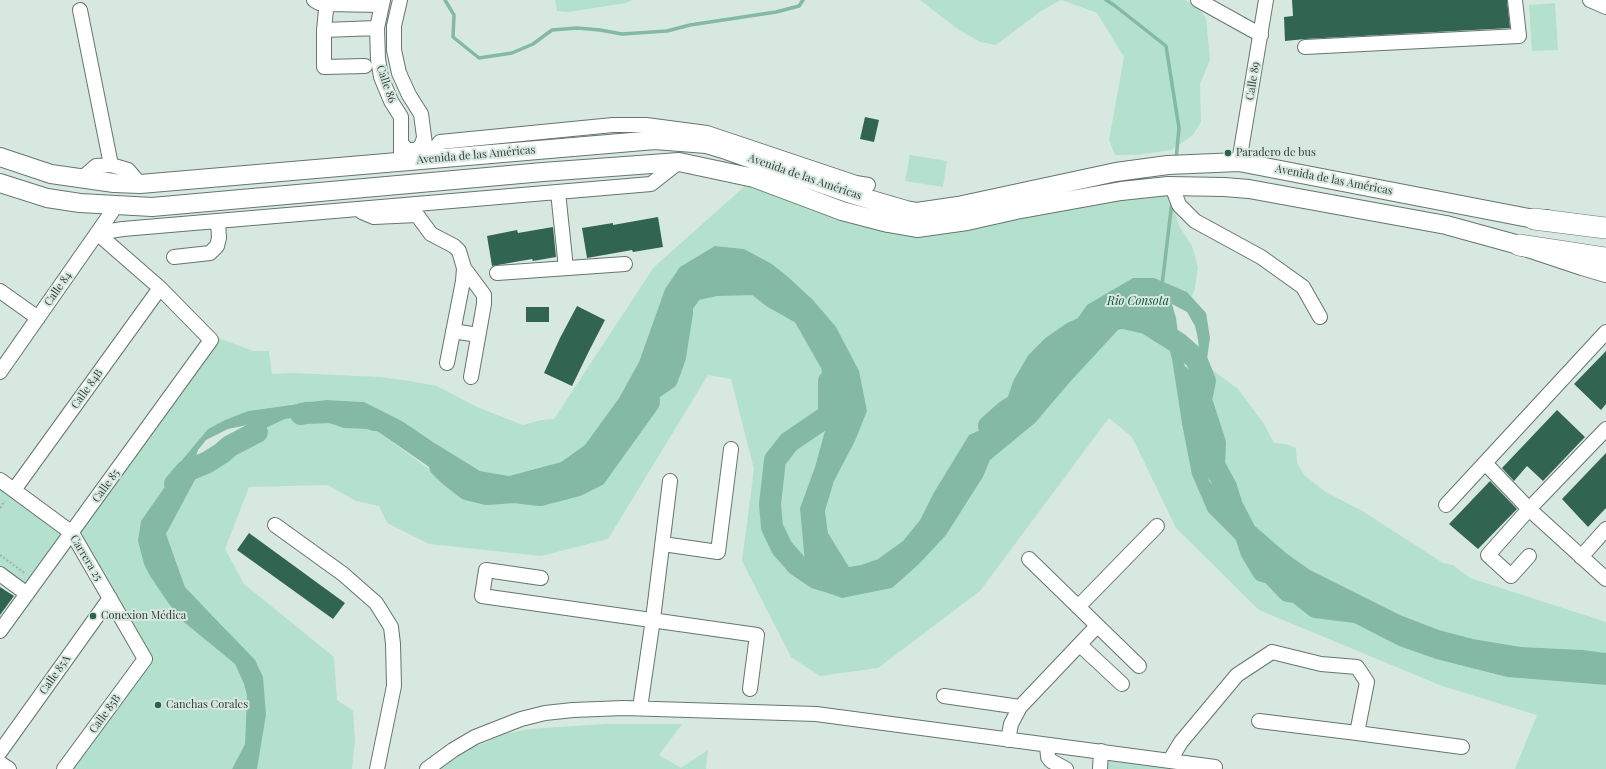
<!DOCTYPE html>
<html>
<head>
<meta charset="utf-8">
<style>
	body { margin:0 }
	canvas { display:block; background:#d7e8e0 }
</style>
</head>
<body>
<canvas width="1606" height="769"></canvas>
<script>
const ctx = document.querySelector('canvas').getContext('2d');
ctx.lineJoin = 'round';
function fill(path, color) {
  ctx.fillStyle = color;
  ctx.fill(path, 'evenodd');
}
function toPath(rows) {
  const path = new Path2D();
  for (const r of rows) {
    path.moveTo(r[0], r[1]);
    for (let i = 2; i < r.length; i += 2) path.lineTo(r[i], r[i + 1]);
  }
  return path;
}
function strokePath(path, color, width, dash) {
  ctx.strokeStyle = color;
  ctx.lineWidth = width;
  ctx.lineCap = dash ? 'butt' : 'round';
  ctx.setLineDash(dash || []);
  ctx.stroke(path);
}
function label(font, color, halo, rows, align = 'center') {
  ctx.font = font + ' "Playfair Display",serif';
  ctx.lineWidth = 4;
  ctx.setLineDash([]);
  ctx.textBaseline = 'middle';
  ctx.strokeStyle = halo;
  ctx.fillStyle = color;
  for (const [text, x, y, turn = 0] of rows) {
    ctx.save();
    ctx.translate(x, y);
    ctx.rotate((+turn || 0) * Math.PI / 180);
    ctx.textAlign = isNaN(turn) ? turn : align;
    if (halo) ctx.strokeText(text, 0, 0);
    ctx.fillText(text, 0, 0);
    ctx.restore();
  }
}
fill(toPath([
	[555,0,632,0,626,3,568,12,557,11],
	[920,0,1061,0,1041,11,996,45,980,42,959,30],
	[1062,0,1185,0,1197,7,1206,18,1210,60,1200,84,1201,122,1193,135,1171,150,1137,155,1115,155,1109,140,1124,57,1097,13],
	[1555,3,1558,50,1532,51,1529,5],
	[910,155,947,161,943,187,905,181],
	[754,178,888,223,1168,186,1179,226,1192,246,1198,267,1195,288,1192,297,1187,292,1087,305,1017,404,989,426,969,435,933,494,920,520,903,541,878,559,861,565,849,567,828,533,825,511,834,481,855,441,867,411,787,276,772,264,744,249,715,246,665,289,639,362,619,398,585,445,561,462,509,476,480,471,433,442,402,421,364,402,326,400,295,404,248,411,225,420,208,429,177,466,169,481,142,521,185,623,235,664,244,684,247,696,245,744,232,769,64,769,145,659,73,533,27,594,0,574,0,480,73,533,216,337,253,351,269,351,272,374,294,373,381,377,410,381,437,386,477,407,523,425,541,420,554,419,654,267],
	[734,275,756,284,784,303,829,381,829,415,815,467,800,508,842,598,892,588,919,564,967,503,983,477,990,460,1035,423,1070,382,1118,330,1146,323,1165,333,1172,359,1182,424,1192,475,1208,512,1241,545,1271,573,1297,592,1399,646,1436,659,1507,677,1606,685,1606,769,1515,769,1537,715,1442,686,1259,610,1176,528,1132,437,1109,418,980,591,878,668,820,676,791,657,742,561,754,469,731,379,708,375,608,539,541,556,429,544,387,523,379,506,356,501,328,485,249,487,225,549,244,584,334,657,337,700,353,711,355,739,352,769,257,769,266,715,226,629,185,587,166,534,196,478,255,433,285,419,331,412,365,425,380,433,429,469,540,495,578,485,596,476,616,447,662,368,682,305,693,290],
	[1207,366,1238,389,1264,424,1274,443,1286,444,1296,448,1297,463,1304,475,1326,492,1364,512,1443,563,1453,565,1470,578,1606,622,1606,653,1583,650,1521,647,1473,639,1439,630,1400,615,1310,570,1286,553,1232,506,1209,481,1201,400],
	[606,724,682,724,659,755,681,768,708,750,706,769,434,769,455,755,505,734,528,729],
	[1101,751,1215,767,1225,769,1100,769]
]), '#b4e1cd');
fill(toPath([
	[715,246,744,249,772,264,787,276,813,300,836,327,859,371,867,411,855,441,834,481,825,511,828,533,849,567,861,565,878,559,903,541,920,520,933,494,969,435,989,426,1017,404,1087,305,1133,278,1154,278,1187,292,1206,313,1210,338,1201,400,1209,481,1232,506,1286,553,1310,570,1400,615,1439,630,1473,639,1521,647,1583,650,1606,653,1606,685,1507,677,1436,659,1399,646,1327,609,1297,592,1271,573,1241,545,1208,512,1192,475,1182,424,1172,359,1165,334,1146,323,1118,330,1070,382,1035,423,990,460,983,477,946,535,919,564,892,588,842,598,807,585,800,508,815,467,829,416,829,382,784,303,756,284,734,275,693,290,682,305,662,368,635,420,596,476,578,485,540,495,521,499,508,499,487,494,448,480,380,433,365,425,331,412,285,419,255,433,196,478,166,534,185,587,255,660,263,677,266,715,257,769,232,769,245,744,247,696,244,684,235,664,185,623,169,604,150,576,144,564,138,541,141,521,169,481,177,466,208,429,225,420,248,411,326,400,364,402,402,421,433,442,480,471,509,476,561,462,585,445,619,398,639,362,665,289,680,267],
	[1172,304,1187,312,1195,326,1197,334,1199,347,1196,359,1189,370,1185,366,1181,356,1176,318],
	[252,424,222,453,198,466,195,460,198,450,206,440,228,429]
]), '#84baa3');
strokePath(toPath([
	[445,0,454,15,453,37,479,58,512,53,533,44,552,30,577,28,600,30,622,34,667,31,690,25,776,12,799,6,803,0],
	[1106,0,1114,5,1166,46,1179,128,1176,160],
	[1162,285,1172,202]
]), '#84baa3', 3.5);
strokePath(toPath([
	[1120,317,1146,323,1178,343,1196,359,1205,381,1201,400,1215,443,1214,465,1226,487,1232,506,1244,529,1251,551,1263,571,1271,573,1288,591,1297,592,1316,607,1356,612],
	[830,354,834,377,829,381,829,415,789,442,775,460,770,504,772,527,782,548,797,565,816,578,833,583],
	[301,414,306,413,331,412,346,417,369,418,375,420],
	[978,451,991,434,989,426,1006,411,1017,404,1024,384,1037,362,1053,346,1072,333,1089,325],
	[440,466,448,474,467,489,487,494,514,492,540,495,578,485,596,476,649,402,648,392,667,379,675,357,682,313,682,305,693,290,716,285,756,284,774,298,806,316,808,319],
	[175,484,186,471,206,463,222,453,230,446,257,432]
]), '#84baa3', 22);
fill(toPath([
	[1292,0,1507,0,1510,28,1305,39,1285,41,1284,17,1293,16],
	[865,117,879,120,874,142,860,139],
	[658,217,663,247,633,252,632,250,587,258,582,228,613,223,613,225],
	[553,227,556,257,533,261,532,259,492,266,487,236,517,230,518,233],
	[577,306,605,320,589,351,572,386,544,373,560,338],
	[526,307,549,307,549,322,526,322],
	[1606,351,1606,404,1601,410,1574,384],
	[1557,410,1585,437,1543,481,1527,466,1514,481,1502,468],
	[1606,453,1606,508,1588,527,1562,499],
	[1490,481,1517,509,1478,549,1449,524],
	[249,533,345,603,333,619,237,550],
	[0,587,14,596,0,615]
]), '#316551');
const minor = toPath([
	[314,0,319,3,327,4,381,5],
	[327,0,324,30,324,67,365,66],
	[383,0,377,28,378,59,381,77,391,101,401,117,401,161],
	[400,0,394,26,394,50,399,73,409,95,421,114,427,159],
	[1198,0,1261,35],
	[1590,0,1606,7],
	[80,10,111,165],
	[324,30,377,28],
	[1305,47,1519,36,1515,0],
	[401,143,407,150,416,150,421,146,424,138],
	[427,159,440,142,613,125,646,125,707,133,856,183,868,185],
	[1239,162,1266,0],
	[81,179,96,166,111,165,128,170,140,184],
	[1172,186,1179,205,1195,221,1261,257,1303,287,1320,317],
	[558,192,566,268],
	[362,212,374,217,417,215,431,234,454,246,459,251,464,268,463,281,447,363],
	[97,233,123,229,651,184,679,162],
	[174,257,210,253,217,246,219,238,218,221],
	[464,268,484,295,484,304,471,377],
	[497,273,625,264],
	[0,291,38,318],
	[453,331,478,335],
	[0,372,116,206],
	[1485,463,1529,509,1606,579],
	[0,480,72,533,145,659,64,769],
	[14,490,160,288],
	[1446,505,1606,332],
	[275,525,343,574,376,603,391,627,393,644,394,686,377,769],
	[663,544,718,552,731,449],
	[1529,556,1511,576,1488,555,1529,509,1606,429],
	[1581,557,1606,529],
	[1029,559,1139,666],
	[0,574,27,594],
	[541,578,486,570,482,596,757,635,750,689],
	[1078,607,1157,526],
	[0,631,211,340,160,288,97,233],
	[1080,645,1122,684],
	[944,696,1020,707],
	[640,708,653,619,670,481],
	[1357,733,1462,747],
	[1008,740,1011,724,1020,707,1097,626],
	[1047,745,1048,757,1051,761,1066,769],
	[0,752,110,598],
	[1170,760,1181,742,1237,675,1272,652,1321,664,1357,667,1367,682,1357,733,1259,721],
	[0,763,9,769],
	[427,769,453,750,475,737,521,719,545,713,573,710,624,708,816,714,1215,767],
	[1100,769,1101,751]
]);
const major = toPath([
	[0,157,51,174,114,183,140,184,655,140,706,144,726,150,848,193,906,210,917,212,958,206,1116,172,1168,165,1239,162,1534,219,1547,219],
	[0,183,47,198,80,203,152,207,543,172,679,162,754,178,842,211,888,223,917,228,967,221,1016,210,1121,191,1168,186,1224,187,1249,189,1446,225,1519,245,1582,266,1606,273]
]);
const highway = toPath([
	[1534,219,1606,228],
	[1519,245,1606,258]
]);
strokePath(minor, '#66756e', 16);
strokePath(major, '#66756e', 20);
strokePath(highway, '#66756e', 22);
strokePath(toPath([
	[0,508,5,501],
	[0,555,26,574]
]), '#a1afa9', 2, [2, 2]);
strokePath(minor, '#fff', 14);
strokePath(major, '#fff', 18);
strokePath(highway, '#fff', 21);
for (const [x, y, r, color] of [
	[1228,153,4,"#29644e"],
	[93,616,4,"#29644e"],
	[158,705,4,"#29644e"]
]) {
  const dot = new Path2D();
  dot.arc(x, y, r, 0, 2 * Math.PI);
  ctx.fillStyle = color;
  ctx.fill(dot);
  strokePath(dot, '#d7e8e0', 1.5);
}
label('11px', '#343b38', '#d7e8e0', [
	["Calle 89",1253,81,-81],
	["Calle 86",386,84,71],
	["Avenida de las Américas",476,155,-5],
	["Avenida de las Américas",805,177,19],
	["Avenida de las Américas",1334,180,11],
	["Calle 84",58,289,-55],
	["Calle 84B",87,389,-54],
	["Calle 85",106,486,-54],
	["Carrera 25",86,558,59],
	["Calle 85A",55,675,-55],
	["Calle 85B",105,714,-54]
]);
label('11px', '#343b38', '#d7e8e0', [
	["Paradero de bus",1236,153],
	["Conexion Médica",101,616],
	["Canchas Corales",166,705]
], 'left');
label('italic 12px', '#0d543e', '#d7e8e0', [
	["Rio Consota",1138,301]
]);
</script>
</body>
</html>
